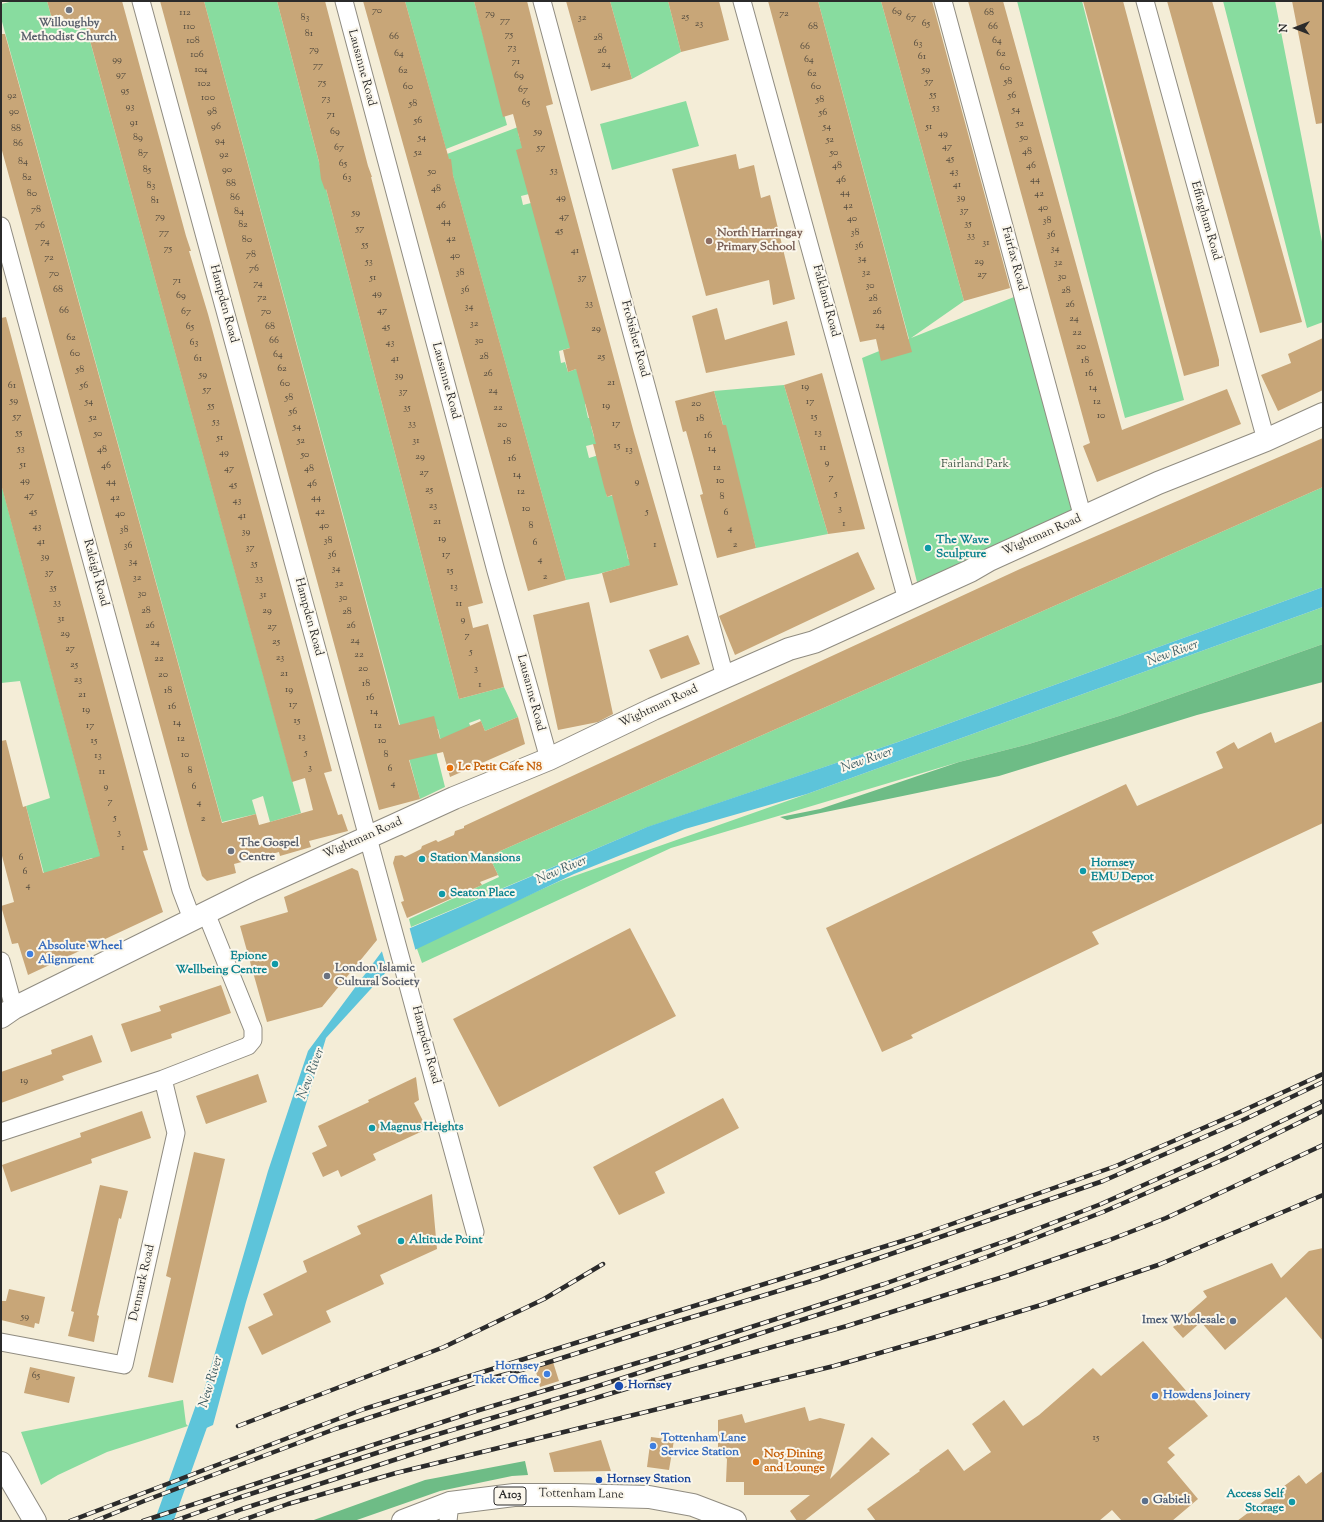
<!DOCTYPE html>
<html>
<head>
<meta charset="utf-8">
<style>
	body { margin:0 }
	#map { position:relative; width:1324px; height:1522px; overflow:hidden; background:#f4edd7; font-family:"Sorts Mill Goudy",serif }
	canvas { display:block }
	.frame { position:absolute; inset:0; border:2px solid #2b2b2b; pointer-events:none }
	.north { position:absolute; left:1276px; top:8px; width:40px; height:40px; -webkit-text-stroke:3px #fbf7ec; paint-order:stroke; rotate:270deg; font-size:11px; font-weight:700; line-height:16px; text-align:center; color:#2b2b2b }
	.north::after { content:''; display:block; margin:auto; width:14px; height:18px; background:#2b2b2b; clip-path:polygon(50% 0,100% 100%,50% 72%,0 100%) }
</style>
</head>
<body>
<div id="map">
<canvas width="1324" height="1522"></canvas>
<div class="frame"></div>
<div class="north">N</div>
</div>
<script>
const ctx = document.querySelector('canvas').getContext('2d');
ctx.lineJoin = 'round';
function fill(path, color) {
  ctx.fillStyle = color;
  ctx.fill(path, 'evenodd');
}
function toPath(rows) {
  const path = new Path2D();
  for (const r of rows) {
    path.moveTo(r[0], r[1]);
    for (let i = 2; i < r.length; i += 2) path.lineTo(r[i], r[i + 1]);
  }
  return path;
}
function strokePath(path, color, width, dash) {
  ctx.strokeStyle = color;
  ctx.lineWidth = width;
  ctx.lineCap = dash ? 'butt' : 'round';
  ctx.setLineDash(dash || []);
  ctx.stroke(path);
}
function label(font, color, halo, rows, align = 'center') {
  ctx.font = font + ' "Sorts Mill Goudy",serif';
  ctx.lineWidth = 4;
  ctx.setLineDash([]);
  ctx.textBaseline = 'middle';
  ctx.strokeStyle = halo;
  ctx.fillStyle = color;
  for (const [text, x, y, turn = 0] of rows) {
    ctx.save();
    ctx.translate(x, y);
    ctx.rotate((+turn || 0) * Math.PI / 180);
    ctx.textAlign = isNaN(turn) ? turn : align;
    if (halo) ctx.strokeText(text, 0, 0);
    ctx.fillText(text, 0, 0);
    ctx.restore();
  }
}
fill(toPath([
	[14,1,47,1,52,19,86,26,301,813,270,822,263,796,252,800,256,814,222,822,1,18,1,4],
	[204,1,277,1,459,699,504,687,518,717,485,731,480,719,469,723,477,742,446,762,438,729,431,731,445,787,420,799],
	[405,1,474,1,507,125,446,149],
	[610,1,668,1,681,52,632,79],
	[818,1,881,1,964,301,911,338,1014,297,1078,516,917,582,862,358,909,339],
	[1017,1,1082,1,1184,400,1125,418],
	[1223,1,1275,1,1323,247,1323,322,1307,328],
	[686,101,699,146,612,170,600,124],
	[526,124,518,133,521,143,549,189,521,196,523,205,531,203,591,342,559,351,561,363,565,362,568,372,576,369,601,400,585,404,588,418,600,415,608,422,591,426,594,437,613,432,603,444,594,444,586,446,589,458,599,455,607,497,628,491,624,540,628,559,649,560,598,574,566,580,447,154],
	[784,385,828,534,756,548,714,391],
	[1,483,102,862,92,858,59,868,48,889,26,806,50,798,20,681,1,683],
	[1323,487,1323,587,898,742,645,828,411,927,409,919,499,877,489,856],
	[1323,607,1323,644,1119,716,1029,744,959,762,671,848,422,963,416,946,560,881,807,794],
	[183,1400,186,1424,188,1426,107,1452,58,1475,41,1485,21,1432]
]), '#88dc9f');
fill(toPath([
	[1323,644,1323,682,1197,715,999,776,787,820,780,817,820,809,959,762,1029,744,1119,716],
	[525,1461,528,1475,512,1476,440,1491,354,1521,311,1521,425,1480]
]), '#6ebc86');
fill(toPath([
	[1323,587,1323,607,807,794,685,829,574,874,400,957,326,1038,246,1302,213,1425,191,1435,268,1171,308,1051,394,935,647,827,898,742]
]), '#5dc4da');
fill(toPath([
	[409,926,416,952,401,959,388,973,381,948,392,933]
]), '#f4edd7');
strokePath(toPath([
	[164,1521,204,1409]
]), '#5dc4da', 18);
fill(toPath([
	[47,1,122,1,186,236,191,251,189,251,208,314,332,771,324,773,338,815,342,814,348,831,309,841,311,847,280,856,279,852,234,864,236,873,207,881,202,876,189,831,1,147,1,34,5,34,222,823,256,814,259,825,313,810,305,778,292,782,85,22,66,27,63,16,52,19],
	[160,1,204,1,399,725,434,716,440,739,481,721,485,731,518,717,525,744,450,777,443,752,409,760,420,799,379,810],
	[277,1,325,1,368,166,372,177,371,177,483,603,468,607,473,628,488,624,504,687,459,699,326,189,325,190,321,179,319,162],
	[363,1,405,1,449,159,451,159,453,175,566,580,528,591],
	[474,1,527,1,553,104,546,106,634,433,678,585,610,603,602,573,630,565,612,495,607,497,604,487,593,444,596,444,576,369,568,372,563,350,570,348,516,150,522,148,513,114,503,117],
	[566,1,610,1,632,79,591,91],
	[668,1,719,1,729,40,681,52],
	[768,1,818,1,912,352,881,361,876,339,860,342],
	[881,1,932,1,1010,288,964,301],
	[968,1,1003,1,1122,430,1227,389,1241,424,1097,482,1083,446,1090,443],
	[1083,1,1123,1,1219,360,1219,366,1184,376],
	[1167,1,1212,1,1302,322,1260,333],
	[1292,1,1323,1,1323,123,1316,124],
	[736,154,739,169,754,165,761,198,770,195,795,299,773,305,769,280,706,296,672,169],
	[717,308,725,340,787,321,795,355,706,373,692,316],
	[6,317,148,850,143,851,163,912,28,975,18,943,12,944,1,906,14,902,1,852,1,741,6,740,23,807,26,806,43,873,100,856,1,484,1,318],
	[1323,338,1323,390,1278,411,1261,375,1291,363,1288,354],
	[822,373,852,482,865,529,828,534,784,385],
	[714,391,723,425,726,425,756,548,717,558,700,495,703,494,694,460,686,431,683,432,675,401],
	[1323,438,1323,487,489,856,498,875,480,882,482,885,407,918,401,902,404,901,393,863,395,856,402,855,405,857,421,849,422,846,436,840,438,842,454,835,455,831,464,828,464,826,1020,569],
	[858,552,875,589,735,655,719,616],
	[589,602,613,714,598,722,558,730,533,615],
	[688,635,700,664,661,679,649,650],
	[1323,721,1323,823,1092,932,1099,944,911,1035,913,1038,882,1052,826,928,1126,784,1137,806,1223,768,1216,752,1234,742,1238,749,1271,732,1275,743],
	[352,868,358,871,377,940,322,1007,267,1022,240,926,288,912,284,897],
	[630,928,676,1016,499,1107,453,1019],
	[221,985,231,1013,171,1034,172,1038,131,1052,121,1024,161,1011,159,1006],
	[92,1035,102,1062,62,1076,64,1080,1,1103,1,1072,52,1054,51,1050],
	[258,1074,267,1102,206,1124,196,1096],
	[416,1077,419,1100,414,1103,427,1129,373,1154,376,1160,341,1177,338,1170,323,1177,312,1153,327,1146,318,1126,369,1102,368,1100],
	[723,1098,739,1128,655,1172,665,1193,619,1215,593,1167],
	[142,1111,151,1138,91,1159,92,1163,11,1192,2,1165,81,1137,80,1133],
	[194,1152,225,1159,173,1383,148,1377,171,1278,166,1276],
	[100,1185,128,1191,121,1219,119,1218,97,1315,99,1316,94,1342,68,1336,74,1312,71,1311],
	[432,1194,437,1249,380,1275,384,1284,326,1311,331,1322,262,1355,248,1327,273,1315,263,1294,307,1272,303,1261,361,1234,357,1226],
	[1323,1248,1323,1341,1286,1297,1225,1350,1201,1322,1183,1338,1173,1327,1207,1297,1203,1291,1272,1263,1281,1278,1309,1251],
	[9,1289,45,1297,39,1324,35,1323,34,1328,1,1320,1,1301,6,1301],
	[1143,1341,1208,1416,1168,1448,1175,1455,1167,1462,1198,1499,1172,1521,1122,1521,1112,1510,1099,1521,876,1521,867,1509,920,1471,919,1470,948,1449,964,1471,991,1452,972,1424,1004,1400,1023,1426,1039,1415,1093,1368,1101,1376],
	[553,1362,559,1381,540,1387,535,1368],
	[30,1367,75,1377,69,1403,24,1393],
	[805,1407,809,1421,820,1418,845,1424,830,1479,872,1437,890,1454,804,1521,797,1521,790,1511,810,1495,744,1495,744,1482,726,1482,727,1459,718,1449,718,1420,742,1414,745,1423],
	[651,1437,674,1440,669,1470,647,1467],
	[601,1440,611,1471,554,1472,549,1453],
	[1323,1471,1323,1521,1237,1521,1299,1475,1306,1484]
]), '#c8a678');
const minor = toPath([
	[141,1,475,1232],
	[344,1,496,571,549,759],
	[542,1,725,677],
	[742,1,907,600],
	[943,1,1083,518],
	[1145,1,1266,440],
	[1,226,181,890,192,919],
	[1,961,14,1008],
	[1,1132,163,1079],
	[1,1342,124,1365,176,1133,163,1079,248,1046,253,1040,253,1029,206,913],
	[448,1521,450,1503]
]);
const secondary = toPath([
	[1,1017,14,1008,254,889,395,825,454,798,549,759,653,709,725,677,789,649,814,642,970,571,989,560,1158,483,1266,440,1323,414]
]);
const primary = toPath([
	[1,1463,35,1521],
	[403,1521,450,1503,514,1495,571,1495,649,1497,693,1505,735,1521]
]);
strokePath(minor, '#908c81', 19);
strokePath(secondary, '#908c81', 24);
strokePath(primary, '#908c81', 24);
strokePath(minor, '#fff', 17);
strokePath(secondary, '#fff', 22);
strokePath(primary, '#fff', 22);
const rail = toPath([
	[238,1426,444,1347,544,1299,603,1264],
	[70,1521,364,1409,915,1237,1116,1166,1240,1112,1323,1074],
	[95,1521,144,1501,335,1429,481,1381,543,1364,669,1324,818,1279,1103,1181,1241,1121,1323,1082],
	[143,1521,476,1411,674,1352,884,1284,1014,1238,1101,1204,1220,1151,1323,1101],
	[174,1521,238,1498,395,1447,589,1389,888,1292,989,1256,1103,1212,1229,1157,1323,1111],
	[209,1521,242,1509,453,1441,662,1378,847,1326,1006,1276,1107,1241,1166,1218,1323,1145],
	[240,1521,288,1504,396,1473,834,1366,939,1336,1041,1305,1158,1265,1323,1195]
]);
strokePath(rail, '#2b2b2b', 4.5);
strokePath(rail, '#fbf7ec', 3, [9]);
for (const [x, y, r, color] of [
	[69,10,4,"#6b7280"],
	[709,241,4,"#8d6e63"],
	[928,548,4,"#0f9aa8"],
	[450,768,4,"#e8710a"],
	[231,851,4,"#6b7280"],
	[422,859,4,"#0f9aa8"],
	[1083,871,4,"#0f9aa8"],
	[442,894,4,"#0f9aa8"],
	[30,954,4,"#3f7fe0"],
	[275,964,4,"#0f9aa8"],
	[327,976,4,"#6b7280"],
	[372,1128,4,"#0f9aa8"],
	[401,1241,4,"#0f9aa8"],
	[1233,1321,4,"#5c6f8a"],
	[547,1374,4,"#3f7fe0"],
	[619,1386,5,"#1a4fb4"],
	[1155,1396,4,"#3f7fe0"],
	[653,1446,4,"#3f7fe0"],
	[756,1462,4,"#e8710a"],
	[599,1480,4,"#1a4fb4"],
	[1145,1501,4,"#5c6f8a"],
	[1292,1502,4,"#0f9aa8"]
]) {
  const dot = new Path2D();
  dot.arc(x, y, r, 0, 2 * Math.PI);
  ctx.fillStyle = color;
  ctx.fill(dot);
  strokePath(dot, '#fbf7ec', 1.5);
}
label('10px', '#524a3e', null, [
	["70",377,11],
	["69",897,12],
	["112",185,13],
	["68",989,13],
	["79",490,14],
	["72",784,14],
	["25",685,17],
	["83",305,18],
	["32",582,18],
	["67",911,18],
	["77",505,21],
	["23",699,24],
	["65",926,24],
	["110",189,27],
	["68",813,27],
	["66",993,27],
	["81",309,34],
	["75",509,35],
	["66",394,37],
	["28",598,38],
	["108",193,41],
	["64",997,41],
	["63",918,44],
	["66",805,47],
	["73",512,48],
	["79",314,50],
	["26",602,51],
	["64",399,54],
	["62",1001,54],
	["106",197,55],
	["61",922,57],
	["99",117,60],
	["64",809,60],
	["71",516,62],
	["24",606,65],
	["77",318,66],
	["60",1005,68],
	["104",201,70],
	["59",926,70],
	["62",403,71],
	["62",812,74],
	["97",121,75],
	["69",519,76],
	["57",929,82],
	["58",1008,82],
	["75",322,83],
	["102",204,84],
	["60",408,87],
	["60",816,87],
	["67",523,90],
	["95",125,91],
	["55",933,95],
	["92",12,96],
	["56",1012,96],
	["100",208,98],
	["73",326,99],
	["58",820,100],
	["65",526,103],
	["58",413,104],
	["93",130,107],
	["53",936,108],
	["54",1016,110],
	["90",14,112],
	["98",212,112],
	["56",823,113],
	["71",331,115],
	["56",418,121],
	["91",134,123],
	["52",1020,124],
	["96",216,127],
	["54",827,127],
	["51",929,127],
	["88",16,129],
	["69",335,132],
	["59",538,132],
	["49",943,134],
	["89",138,138],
	["54",422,138],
	["50",1024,138],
	["52",830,140],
	["94",220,141],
	["86",18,144],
	["47",947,147],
	["67",339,148],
	["57",541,148],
	["48",1027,152],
	["52",418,153],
	["50",834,153],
	["87",143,154],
	["92",224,155],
	["45",950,159],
	["84",23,162],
	["65",343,164],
	["48",837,166],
	["46",1031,166],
	["85",147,170],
	["90",227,170],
	["53",554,171],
	["50",432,172],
	["43",954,172],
	["82",27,178],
	["63",347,178],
	["46",841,180],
	["44",1035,180],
	["88",231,184],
	["41",957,185],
	["83",151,186],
	["48",436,189],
	["44",845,193],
	["80",32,194],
	["42",1039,194],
	["86",235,198],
	["49",561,198],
	["39",961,198],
	["81",155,201],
	["46",441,206],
	["42",848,206],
	["40",1043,208],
	["78",36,210],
	["37",964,211],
	["84",239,212],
	["59",356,213],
	["79",160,217],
	["47",564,217],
	["40",852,219],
	["38",1047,221],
	["44",446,222],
	["35",968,224],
	["82",243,225],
	["76",40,226],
	["57",360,229],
	["45",559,231],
	["77",164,233],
	["38",855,233],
	["36",1051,235],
	["33",971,236],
	["42",451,239],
	["80",247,240],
	["74",45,242],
	["31",986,243],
	["55",365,245],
	["36",859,246],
	["75",168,249],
	["34",1055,249],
	["41",575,251],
	["78",251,255],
	["40",455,256],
	["72",49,258],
	["34",862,259],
	["53",369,262],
	["29",979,262],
	["32",1058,263],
	["76",254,269],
	["38",460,273],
	["32",866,273],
	["70",54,274],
	["27",982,275],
	["30",1062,277],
	["51",373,278],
	["37",582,278],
	["71",177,281],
	["74",258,284],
	["30",870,286],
	["68",58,290],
	["36",465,290],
	["28",1066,291],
	["49",377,294],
	["69",181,296],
	["72",262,298],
	["28",873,299],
	["33",589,304],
	["26",1070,305],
	["34",469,307],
	["66",64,311],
	["47",382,311],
	["67",186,312],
	["70",266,312],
	["26",877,312],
	["24",1074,319],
	["32",474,324],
	["24",880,326],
	["65",190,327],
	["68",270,327],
	["45",386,327],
	["29",596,329],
	["22",1077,333],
	["62",71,338],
	["66",274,341],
	["30",479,341],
	["63",194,343],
	["43",390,343],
	["20",1081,347],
	["60",75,354],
	["64",278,355],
	["28",484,357],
	["25",601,357],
	["61",198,359],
	["41",395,359],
	["18",1085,361],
	["62",282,369],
	["58",80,370],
	["26",488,374],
	["16",1089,374],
	["59",203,375],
	["39",399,376],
	["21",611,383],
	["60",285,384],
	["61",12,386],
	["56",84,386],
	["19",805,387],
	["14",1093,388],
	["57",207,390],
	["24",493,391],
	["37",403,392],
	["58",289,398],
	["59",14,401],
	["54",89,402],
	["17",810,402],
	["12",1097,402],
	["20",696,404],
	["55",211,406],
	["19",606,406],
	["35",407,408],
	["22",498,408],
	["56",293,412],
	["10",1101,416],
	["57",17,417],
	["15",814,417],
	["52",93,418],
	["18",700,419],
	["53",216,422],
	["33",412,424],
	["17",616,424],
	["20",502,425],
	["54",297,427],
	["55",19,433],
	["13",818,433],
	["50",98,434],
	["16",708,436],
	["51",220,438],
	["52",301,441],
	["31",416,441],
	["18",507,442],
	["15",617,446],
	["11",823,448],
	["53",21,449],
	["14",712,449],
	["48",102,450],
	["13",629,450],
	["49",224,453],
	["50",305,455],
	["29",420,457],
	["16",512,459],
	["9",827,463],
	["51",23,465],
	["46",106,466],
	["12",717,468],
	["47",229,469],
	["48",309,469],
	["27",424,473],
	["14",517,475],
	["7",831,478],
	["49",25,481],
	["10",720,481],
	["44",111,482],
	["9",637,482],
	["46",312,484],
	["45",233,485],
	["25",429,490],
	["12",521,492],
	["5",836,494],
	["47",29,496],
	["8",722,497],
	["42",115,498],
	["44",316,498],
	["43",237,501],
	["23",433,506],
	["10",526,509],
	["3",840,509],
	["45",33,512],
	["42",320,512],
	["5",647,512],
	["6",726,513],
	["40",120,514],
	["41",242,516],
	["21",437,522],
	["1",844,524],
	["40",324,526],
	["8",531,526],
	["43",37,527],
	["4",730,529],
	["38",124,530],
	["39",246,532],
	["19",442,539],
	["38",328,541],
	["41",41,542],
	["6",535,543],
	["1",655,545],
	["2",735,545],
	["36",128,546],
	["37",250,548],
	["36",332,555],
	["17",446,555],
	["39",45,557],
	["4",540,560],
	["34",133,562],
	["35",254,564],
	["34",336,569],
	["15",450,571],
	["37",49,573],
	["2",545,577],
	["32",137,578],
	["33",259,579],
	["32",339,584],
	["13",454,587],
	["35",53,588],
	["30",142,594],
	["31",263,595],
	["30",343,598],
	["33",57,603],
	["11",459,604],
	["28",146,611],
	["29",267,611],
	["28",347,612],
	["31",61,619],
	["9",463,620],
	["26",150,626],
	["26",351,626],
	["27",272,627],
	["29",65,634],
	["7",467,636],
	["24",355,641],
	["25",276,642],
	["24",155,643],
	["27",70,649],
	["5",471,652],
	["22",359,655],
	["23",280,658],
	["22",159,659],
	["25",74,665],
	["20",363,669],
	["3",476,669],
	["21",284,674],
	["20",163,675],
	["23",78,680],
	["18",366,684],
	["1",480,685],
	["19",289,690],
	["18",168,691],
	["21",82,695],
	["16",370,698],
	["17",293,705],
	["16",172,707],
	["19",86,710],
	["14",374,712],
	["15",297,721],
	["14",177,723],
	["17",90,726],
	["12",378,726],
	["13",302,737],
	["12",181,739],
	["15",94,741],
	["10",382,741],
	["5",306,753],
	["10",185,755],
	["8",386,755],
	["13",98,756],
	["3",310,768],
	["6",390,769],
	["8",190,771],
	["11",102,772],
	["4",393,784],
	["9",106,787],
	["6",194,787],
	["7",110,802],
	["4",199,803],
	["5",115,818],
	["2",203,819],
	["3",119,833],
	["1",123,848],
	["6",21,858],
	["6",25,872],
	["4",28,886],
	["19",24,1081],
	["59",25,1317],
	["65",36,1376],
	["15",1096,1438]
]);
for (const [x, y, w] of [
	[510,1496,32]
]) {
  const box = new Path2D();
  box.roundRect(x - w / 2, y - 9, w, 18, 3);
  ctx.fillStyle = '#fbf7ec';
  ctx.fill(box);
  strokePath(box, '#2b2b2b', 1);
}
label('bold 11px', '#2b2b2b', null, [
	["A103",510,1496]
]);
label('bold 12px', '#5b616d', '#fbf7ec', [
	["Willoughby",69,24,"center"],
	["Methodist Church",69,38,"center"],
	["The Gospel",239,844],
	["Centre",239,858],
	["London Islamic",335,969],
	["Cultural Society",335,983]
], 'left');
label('12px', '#2b2b2b', '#fbf7ec', [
	["Lausanne Road",361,68,75],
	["Effingham Road",1205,221,74],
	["Fairfax Road",1013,259,75],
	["Falkland Road",825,301,75],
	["Hampden Road",223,304,75],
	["Frobisher Road",634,339,75],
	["Lausanne Road",445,381,75],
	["Wightman Road",1042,536,-24],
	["Raleigh Road",95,573,75],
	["Hampden Road",308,617,75],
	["Lausanne Road",530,693,75],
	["Wightman Road",659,707,-25],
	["Wightman Road",363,839,-24],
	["Hampden Road",425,1045,75],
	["Denmark Road",143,1283,-77],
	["Tottenham Lane",581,1495,1]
]);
label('bold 12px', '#785e54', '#fbf7ec', [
	["North Harringay",717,234],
	["Primary School",717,248]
], 'left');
label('12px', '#425748', '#fbf7ec', [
	["Fairland Park",975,465]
]);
label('bold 12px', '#0d838f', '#fbf7ec', [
	["The Wave",936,541],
	["Sculpture",936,555],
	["Station Mansions",430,859],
	["Hornsey",1091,864],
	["EMU Depot",1091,878],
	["Seaton Place",450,894],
	["Epione",267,957,"right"],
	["Wellbeing Centre",267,971,"right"],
	["Magnus Heights",380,1128],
	["Altitude Point",409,1241],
	["Access Self",1284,1495,"right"],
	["Storage",1284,1509,"right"]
], 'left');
label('bold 12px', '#c56008', '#fbf7ec', [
	["Le Petit Cafe N8",458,768],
	["No5 Dining",764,1455],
	["and Lounge",764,1469]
], 'left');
label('bold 12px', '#366cbe', '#fbf7ec', [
	["Absolute Wheel",38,947],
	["Alignment",38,961],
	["Hornsey",539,1367,"right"],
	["Ticket Office",539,1381,"right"],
	["Howdens Joinery",1163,1396],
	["Tottenham Lane",661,1439],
	["Service Station",661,1453]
], 'left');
label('bold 12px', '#4e5e75', '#fbf7ec', [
	["Imex Wholesale",1225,1321],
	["Gabieli",1153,1501,"left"]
], 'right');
label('bold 12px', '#164399', '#fbf7ec', [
	["Hornsey",628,1386],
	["Hornsey Station",607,1480]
], 'left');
label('italic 13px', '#3a5960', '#fbf7ec', [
	["New River",1173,654,-20],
	["New River",867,761,-19],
	["New River",562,871,-23],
	["New River",312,1074,-69],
	["New River",212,1382,-73]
]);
</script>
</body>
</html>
